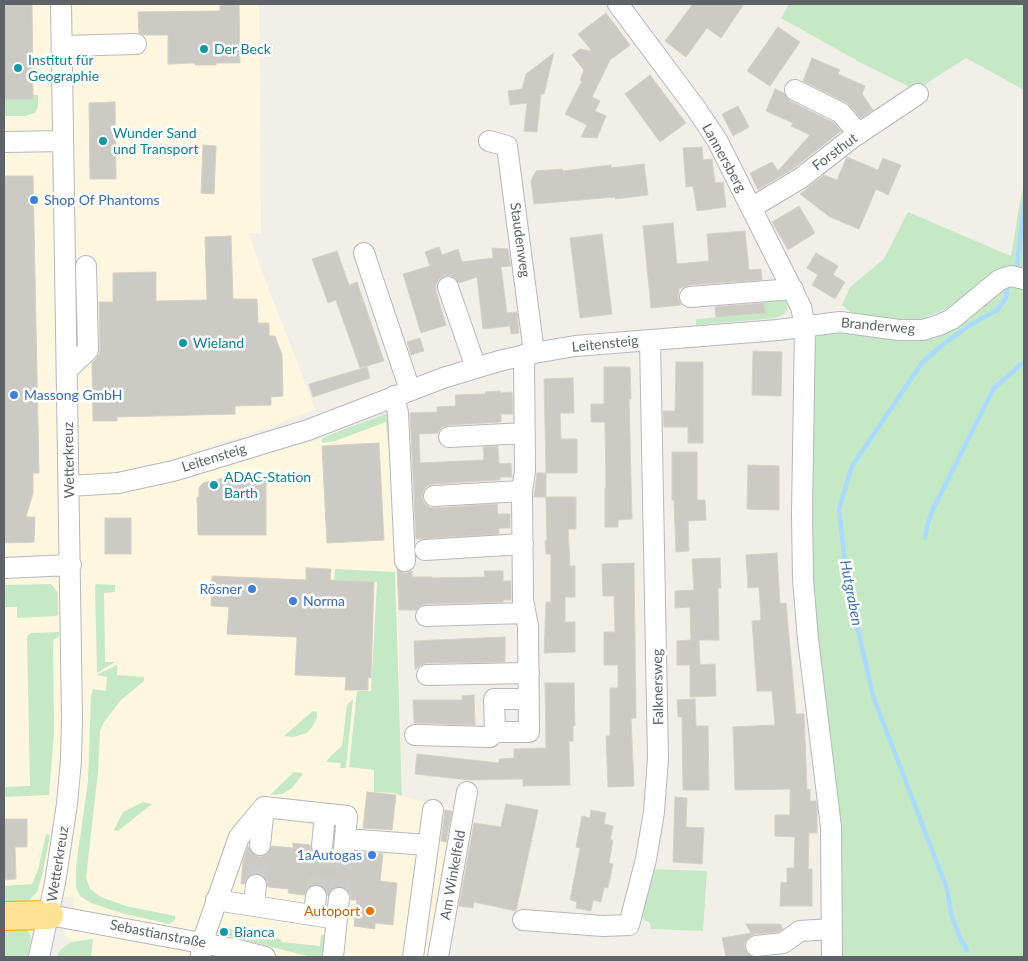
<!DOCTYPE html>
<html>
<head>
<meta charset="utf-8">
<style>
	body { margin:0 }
	#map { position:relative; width:1028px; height:961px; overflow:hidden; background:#f1efe8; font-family:Lato,sans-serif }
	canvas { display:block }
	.frame { position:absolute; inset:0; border:5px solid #5f6368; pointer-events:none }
</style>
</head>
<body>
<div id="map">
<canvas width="1028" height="961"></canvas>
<div class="frame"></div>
</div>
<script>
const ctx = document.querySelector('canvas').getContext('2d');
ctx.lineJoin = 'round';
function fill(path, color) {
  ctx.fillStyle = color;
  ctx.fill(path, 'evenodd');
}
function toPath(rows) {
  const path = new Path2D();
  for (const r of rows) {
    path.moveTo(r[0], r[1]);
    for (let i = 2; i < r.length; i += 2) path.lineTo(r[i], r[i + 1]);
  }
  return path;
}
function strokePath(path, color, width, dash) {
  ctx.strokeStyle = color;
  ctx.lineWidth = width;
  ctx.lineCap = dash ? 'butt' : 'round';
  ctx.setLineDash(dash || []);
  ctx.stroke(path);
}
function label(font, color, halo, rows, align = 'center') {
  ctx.font = font + ' Lato,sans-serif';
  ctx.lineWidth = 5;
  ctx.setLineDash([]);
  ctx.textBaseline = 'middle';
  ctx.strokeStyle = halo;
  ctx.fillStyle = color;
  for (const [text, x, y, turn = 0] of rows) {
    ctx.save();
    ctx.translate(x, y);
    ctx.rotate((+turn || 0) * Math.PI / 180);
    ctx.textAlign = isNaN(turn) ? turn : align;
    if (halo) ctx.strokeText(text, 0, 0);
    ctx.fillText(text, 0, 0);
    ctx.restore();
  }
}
fill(toPath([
	[4,4,259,4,261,234,249,233,258,261,315,409,270,427,189,453,204,474,265,454,321,439,390,412,397,576,402,796,457,810,433,957,91,957,93,939,71,942,64,935,75,897,4,899]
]), '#fef7e0');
fill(toPath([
	[789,4,1024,4,1024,90,966,58,916,90,865,65,781,18],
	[33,95,38,95,38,107,35,113,25,116,4,116,4,99,33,99],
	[1024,186,1024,274,988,278,946,309,921,319,903,320,863,316,852,313,842,305,850,287,884,259,908,212,1011,256,1020,201],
	[1008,282,1024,284,1024,957,839,957,811,603,814,338,822,333,833,330,935,339,958,324],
	[787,297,787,309,784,314,776,318,696,325,696,319,765,313,764,300],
	[390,412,392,445,388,445,386,422,335,441,322,443,322,439,327,436],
	[335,569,395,572,402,796,394,793,374,792,374,770,349,767,357,691,371,691,377,582,334,580],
	[51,584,58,593,58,615,56,616,19,618,17,617,17,607,4,607,4,585],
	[97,584,115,585,115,592,104,593,105,662,115,662,97,673,95,585],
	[59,632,59,637,53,640,54,733,49,795,4,797,4,787,30,786,27,636,31,633],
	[117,665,117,675,144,677,144,681,121,700,104,722,100,731,98,771,86,878,90,889,101,897,126,906,175,916,175,920,169,924,121,913,91,903,80,896,76,887,76,867,88,781,91,695,93,689,106,691,107,677,96,675],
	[353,699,346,768,340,768,341,763,326,762,331,756,342,746,347,705],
	[313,711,317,712,317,718,312,727,307,733,293,737,284,736],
	[294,772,302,773,302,775,292,788,282,794,270,795],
	[143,802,152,804,118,831,114,830,123,812],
	[46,834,50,835,42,876,37,892,26,903,4,906,4,886,32,884,38,870],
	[651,869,707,871,703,931,651,929,650,923,644,920,641,915],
	[4,925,25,928,29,932,31,938,28,957,4,957],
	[220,927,281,939,281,942,320,946,321,935,324,935,325,946,324,957,311,957,217,933,216,930],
	[93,939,91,957,57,957,60,950,71,942]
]), '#c5e8c5');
strokePath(toPath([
	[1017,267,1024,204],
	[925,538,927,526,933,509,994,388,1024,362],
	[967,950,960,938,951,914,947,889,873,696,847,581,839,509,852,466,922,363,941,346,970,325,997,310,1006,298,1008,283]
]), '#aadaff', 4.5);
const building = toPath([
	[4,4,32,4,33,99,4,99,4,4],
	[220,4,239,4,240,63,216,63,216,65,195,65,195,63,168,64,168,35,143,35,139,33,138,12,220,11,220,4],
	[693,4,744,4,721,38,707,28,686,57,665,41,693,4],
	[606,13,630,45,610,60,592,97,600,101,595,111,606,116,597,138,581,137,587,125,565,114,582,81,580,80,584,70,572,55,580,49,592,51,578,34,606,13],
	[778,27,800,42,770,86,747,71,778,27],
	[554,53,544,94,541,94,537,132,524,131,527,103,510,105,508,91,522,89,526,74,554,53],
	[812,58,840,70,838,74,865,86,862,94,873,110,861,118,847,103,803,81,812,58],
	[650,75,686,123,660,142,625,94,650,75],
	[775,89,784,93,790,101,834,123,841,131,794,168,758,190,750,173,772,162,778,171,810,135,791,126,793,123,766,111,775,89],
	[115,102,116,179,90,179,89,103,115,102],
	[738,106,749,127,733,136,722,114,738,106],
	[203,145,216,146,214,194,201,193,203,145],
	[702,147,703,160,712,159,715,183,723,182,726,207,697,211,693,186,686,187,683,148,702,147],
	[847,157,878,170,883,158,901,165,888,195,876,189,859,229,830,217,800,194,824,175,837,180,847,157],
	[644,164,648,195,615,199,615,197,534,204,531,181,536,171,562,169,563,171,611,165,611,168,644,164],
	[4,176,33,176,39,473,33,473,33,493,26,517,35,517,34,542,4,543,4,176],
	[799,206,815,233,788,250,772,222,799,206],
	[673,223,677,264,709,261,707,234,745,231,749,270,761,269,762,280,689,285,679,289,678,298,681,305,651,308,643,226,673,223],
	[602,234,612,314,580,318,570,238,602,234],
	[231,236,233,299,257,299,258,323,269,323,269,336,275,336,282,355,283,396,271,397,271,405,235,406,235,414,117,417,117,421,93,421,92,363,99,355,100,350,99,302,113,302,113,273,156,272,156,301,207,300,205,237,231,236],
	[439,247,442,255,458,249,462,262,493,258,492,248,508,249,511,266,501,267,507,313,517,312,519,333,511,334,510,326,483,329,477,277,459,283,455,278,450,275,445,276,439,279,436,285,436,291,446,325,421,333,403,274,430,266,425,252,439,247],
	[337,251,349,285,357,282,384,361,360,368,336,300,328,303,312,259,337,251],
	[816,253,838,266,833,275,845,282,835,299,812,285,818,275,807,268,816,253],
	[764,303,765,313,716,317,715,307,764,303],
	[420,338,424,351,411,355,407,342,420,338],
	[753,351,782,352,781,396,752,395,753,351],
	[676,362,703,362,703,443,688,443,688,427,664,427,663,411,675,411,676,362],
	[367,367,370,378,313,397,309,384,367,367],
	[604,367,630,367,631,399,629,399,632,519,618,520,618,527,605,527,605,488,606,488,605,422,591,422,591,404,604,404,604,367],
	[573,378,574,413,560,413,561,439,577,439,577,473,546,473,546,497,534,497,537,473,546,473,544,379,573,378],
	[500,391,500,393,512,392,513,414,501,414,501,422,448,425,442,427,438,433,419,434,420,463,484,460,483,447,498,446,499,464,511,463,512,477,500,477,500,480,433,484,427,486,424,490,422,497,424,503,429,507,434,508,497,504,498,514,510,514,510,528,499,528,499,534,416,539,410,413,437,412,437,407,456,406,455,395,486,394,485,392,500,391],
	[379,443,384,540,327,543,322,446,379,443],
	[672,452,697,452,697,500,705,500,706,520,688,521,689,551,676,552,674,500,672,500,672,452],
	[748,465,779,466,779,510,747,509,748,465],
	[236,475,266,475,266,535,198,535,197,497,199,497,199,488,203,483,236,475],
	[546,497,576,497,576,529,568,529,570,566,575,566,575,597,565,597,565,622,575,622,575,652,544,653,546,602,551,602,551,554,546,554,545,541,547,540,546,497],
	[105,518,131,518,131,554,105,554,105,518],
	[777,553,780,604,786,603,796,714,804,714,807,790,810,789,810,801,816,801,817,808,817,833,809,833,808,869,812,869,812,906,780,906,781,882,787,883,787,868,794,868,795,837,775,836,775,815,790,815,790,789,735,790,733,727,775,725,772,691,757,691,752,621,761,620,759,587,748,588,746,555,777,553],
	[720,558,721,588,718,588,719,640,699,640,700,665,715,664,716,696,690,697,690,665,677,665,677,641,691,640,690,607,675,608,675,591,694,590,692,559,720,558],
	[634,563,636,718,631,718,634,786,608,787,606,736,610,736,610,688,618,688,618,665,604,665,604,632,615,632,614,596,603,596,602,564,634,563],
	[306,568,331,569,330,580,374,582,371,678,368,677,368,690,345,690,346,677,295,675,297,637,227,634,229,607,211,606,212,576,306,580,306,568],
	[397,569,405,573,412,571,412,577,432,577,432,578,485,577,484,571,503,571,503,581,511,581,511,600,503,600,503,602,426,604,420,606,416,610,399,610,397,569],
	[505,637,505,662,427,663,421,665,415,670,414,641,505,637],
	[545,683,574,683,575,726,573,726,573,741,569,741,570,785,523,786,523,779,469,780,415,774,417,754,499,763,499,759,514,758,514,749,546,748,545,683],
	[474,695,475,725,414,723,413,700,462,700,462,696,474,695],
	[695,699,696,726,708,726,709,790,683,790,682,717,678,717,677,700,695,699],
	[367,792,396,795,392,830,363,828,367,792],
	[675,797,687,798,686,827,704,828,702,864,673,862,675,797],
	[506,804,538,810,516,911,474,902,473,908,459,906,474,823,501,827,506,804],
	[445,810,452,811,446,842,441,841,445,810],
	[591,810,606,813,604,824,613,826,610,840,613,840,609,863,613,864,608,888,604,887,601,902,593,900,591,911,576,908,577,902,570,900,580,848,576,847,582,816,590,818,591,810],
	[4,819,27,819,27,847,15,847,16,879,4,880,4,819],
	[293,843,310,845,311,851,316,856,320,858,327,857,333,851,337,858,342,861,349,860,355,852,383,854,380,881,397,883,393,925,375,923,375,929,354,926,357,900,351,900,350,893,346,889,341,886,334,887,328,896,323,887,317,884,312,885,307,889,304,895,288,893,289,889,268,887,267,881,263,876,257,873,251,874,246,879,244,884,241,884,243,862,248,846,253,854,259,857,264,856,269,852,272,846,293,848,293,843],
	[746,924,780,924,783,929,779,932,755,934,749,937,745,942,744,948,747,953,753,957,726,957,722,938,751,933,746,924]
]);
fill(building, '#cccac5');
strokePath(building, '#d6d1c6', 1);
strokePath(toPath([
	[256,885,260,845],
	[316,896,322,846],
	[339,898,344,849]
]), '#ccccc8', 20, [20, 10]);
const minor = toPath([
	[618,4,697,110,717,140,801,307,805,326,802,513,803,579,808,639,831,827,832,957],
	[62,46,136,44],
	[795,90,841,113,859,134],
	[489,141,507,146,534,353],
	[4,142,63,141],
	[751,208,801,178,852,138,918,94],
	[364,253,410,390],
	[448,287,476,368],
	[690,297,793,289],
	[67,370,88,350,86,266],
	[394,396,398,413,405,561],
	[449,437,525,433],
	[70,486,118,483,173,471,308,430,443,378,499,361,534,353,575,346,778,330,840,322,899,330,923,330,939,325,952,319,998,281,1004,278,1011,276,1024,279],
	[434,496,522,491],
	[425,550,523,544],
	[4,568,71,565],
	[426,616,525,613],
	[427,675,529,673],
	[495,732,494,699,529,699],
	[415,735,490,737,495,732,529,732,528,626,523,600,522,491,525,471,524,355],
	[264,807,347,816,344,849],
	[345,839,428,845],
	[260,845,264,807],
	[322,846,325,814],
	[256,885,254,906,337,919],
	[216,900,254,906],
	[49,915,234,949,265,957],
	[314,915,316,896],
	[523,920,603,926,629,925,646,859,654,812,658,758,650,340],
	[756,946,783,943,800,931,831,929],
	[39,957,55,883,67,804,71,760,72,719,61,4],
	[201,957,202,943,239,837,264,807],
	[333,957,339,898],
	[413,957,433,810],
	[438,957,467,792]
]);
const highway = toPath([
	[4,916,49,915]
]);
strokePath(minor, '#b5b8bc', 22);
strokePath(highway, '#f9ab00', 30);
strokePath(minor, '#fff', 20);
strokePath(highway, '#fde293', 28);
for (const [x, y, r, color] of [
	[204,49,5,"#0f9aa8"],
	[18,68,5,"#0f9aa8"],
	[103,141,5,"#0f9aa8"],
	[34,200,5,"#3f7fe0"],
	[183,343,5,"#0f9aa8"],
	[14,395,5,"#3f7fe0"],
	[214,485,5,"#0f9aa8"],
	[252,589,5,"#3f7fe0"],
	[293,601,5,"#3f7fe0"],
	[372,855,5,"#3f7fe0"],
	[370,911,5,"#e8710a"],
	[224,932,5,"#0f9aa8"]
]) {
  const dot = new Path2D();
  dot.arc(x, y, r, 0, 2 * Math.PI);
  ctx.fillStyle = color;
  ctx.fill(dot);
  strokePath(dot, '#fff', 2);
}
label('14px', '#0d838f', '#fff', [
	["Der Beck",214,49],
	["Institut für",28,60],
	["Geographie",28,76],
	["Wunder Sand",113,133],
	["und Transport",113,149],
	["Wieland",193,343],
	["ADAC-Station",224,477],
	["Barth",224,493],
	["Bianca",234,932]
], 'left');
label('14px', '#5f6368', '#fff', [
	["Forsthut",835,152,-37],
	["Lannersberg",724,158,61],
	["Staudenweg",520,240,82],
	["Branderweg",878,326,5],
	["Leitensteig",605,344,-6],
	["Leitensteig",214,458,-17],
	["Wetterkreuz",69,460,-91],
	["Falknersweg",658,687,-91],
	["Wetterkreuz",58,864,-81],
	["Am Winkelfeld",453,875,-80],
	["Sebastianstraße",158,934,11]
]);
label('14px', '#366cbe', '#fff', [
	["Shop Of Phantoms",44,200],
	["Massong GmbH",24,395],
	["Rösner",242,589,"right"],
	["Norma",303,601],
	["1aAutogas",362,855,"right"]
], 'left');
label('14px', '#c56008', '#fff', [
	["Autoport",360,911]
], 'right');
label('italic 15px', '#4174aa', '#fff', [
	["Hutgraben",851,593,79]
]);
</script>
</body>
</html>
